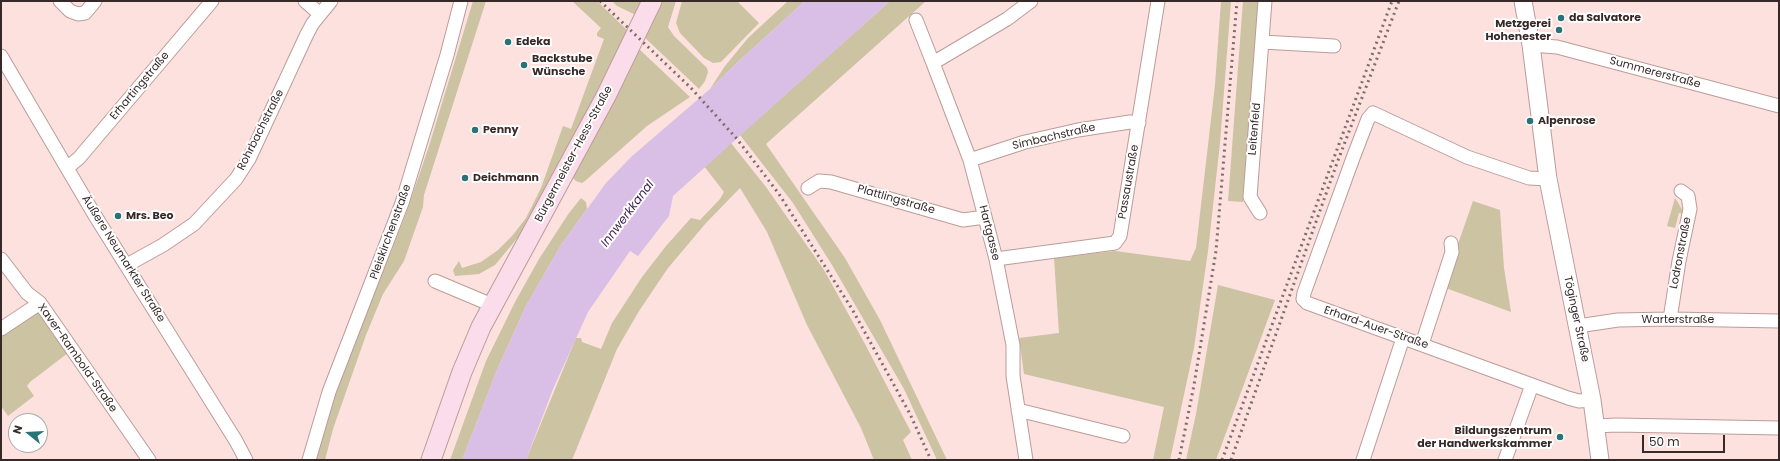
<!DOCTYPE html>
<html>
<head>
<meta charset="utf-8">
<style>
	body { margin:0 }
	#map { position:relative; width:1780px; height:461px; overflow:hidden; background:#fce1de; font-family:Poppins,sans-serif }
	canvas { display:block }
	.frame { position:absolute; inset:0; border:2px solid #362928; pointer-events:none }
	.north { position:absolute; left:8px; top:413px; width:40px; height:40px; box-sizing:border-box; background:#fff; border:1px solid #afa9a9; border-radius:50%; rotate:288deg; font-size:11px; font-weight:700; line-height:16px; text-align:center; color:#362928 }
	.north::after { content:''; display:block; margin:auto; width:14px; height:18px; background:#287376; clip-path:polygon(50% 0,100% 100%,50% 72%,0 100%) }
	.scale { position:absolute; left:1642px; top:435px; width:83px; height:18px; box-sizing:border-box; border:2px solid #362928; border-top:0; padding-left:5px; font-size:12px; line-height:14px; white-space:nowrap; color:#362928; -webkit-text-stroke:3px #fff; paint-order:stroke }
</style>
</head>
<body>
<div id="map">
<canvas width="1780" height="461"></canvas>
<div class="frame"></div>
<div class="north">N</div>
<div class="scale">50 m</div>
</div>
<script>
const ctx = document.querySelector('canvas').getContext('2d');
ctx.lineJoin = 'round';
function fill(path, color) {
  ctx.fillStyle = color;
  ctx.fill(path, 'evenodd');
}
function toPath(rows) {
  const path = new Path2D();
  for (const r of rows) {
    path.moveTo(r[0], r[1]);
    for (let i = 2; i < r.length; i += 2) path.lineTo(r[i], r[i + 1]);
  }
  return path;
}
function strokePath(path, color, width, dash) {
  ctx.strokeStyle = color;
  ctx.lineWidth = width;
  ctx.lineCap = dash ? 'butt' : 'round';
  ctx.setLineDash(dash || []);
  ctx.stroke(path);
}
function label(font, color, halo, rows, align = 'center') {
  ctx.font = font + ' Poppins,sans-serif';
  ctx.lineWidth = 4;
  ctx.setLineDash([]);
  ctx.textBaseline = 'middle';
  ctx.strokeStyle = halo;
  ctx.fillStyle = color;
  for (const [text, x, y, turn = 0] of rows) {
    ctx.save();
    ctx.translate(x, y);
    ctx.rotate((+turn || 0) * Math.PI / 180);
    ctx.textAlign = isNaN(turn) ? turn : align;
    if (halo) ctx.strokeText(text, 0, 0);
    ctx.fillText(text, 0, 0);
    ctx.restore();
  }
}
fill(toPath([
	[473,1,486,1,424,195,423,207,404,261,383,294,366,335,333,429,325,460,316,460,336,391,406,214,429,146],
	[572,1,597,1,630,33,529,224,495,265,479,274,455,276,453,270,459,261,462,268,481,262,498,250,512,236,526,218,541,188,563,126,571,129,604,39,597,36,597,33,601,28],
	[612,1,644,1,636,15,617,6],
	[658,1,676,1,668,27,674,36,707,68,708,72,705,81,699,89,642,35],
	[682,1,737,1,759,23,721,62,713,63,704,58,680,33,676,23],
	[788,1,805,1,740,60,710,89,725,66,748,38],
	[890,1,926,1,766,144,845,258,880,320,947,460,937,460,904,389,832,265,793,203,740,135],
	[1221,1,1231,1,1230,14,1220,143,1208,251,1194,348,1170,460,1153,460,1164,407,1024,374,1019,338,1059,333,1054,258,1115,251,1190,261,1196,248,1215,85],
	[1243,1,1258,1,1253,87,1243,202,1228,201],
	[638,48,690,97,647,126,585,181,582,183,576,181,573,178,573,172],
	[731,143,766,187,824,270,865,344,911,432,903,440,912,460,874,460,861,428,807,325,767,232,740,188,706,223,668,268,639,311,617,349,572,460,526,460,576,338,581,338,582,342,601,349,612,323,642,277,666,246,691,218,700,220,720,199,724,192,704,166],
	[581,198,586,202,587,209,561,245,526,306,497,370,462,460,450,460,486,361,515,302,539,259,569,213],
	[1675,198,1685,214,1679,213,1675,228,1667,226],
	[1473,201,1500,210,1504,268,1511,312,1443,287],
	[1218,285,1275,300,1216,460,1186,460,1196,414],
	[38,311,46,319,68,353,30,382,27,386,34,396,8,416,1,406,1,336,33,312]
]), '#ccc3a2');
fill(toPath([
	[805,1,890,1,673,196,669,216,638,256,630,251,588,312,553,389,526,460,462,460,497,370,526,306,561,245,606,183,631,157,710,89,740,60]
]), '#d9bfe5');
const minor = toPath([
	[60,1,70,11,78,14,85,13,95,1],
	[305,1,320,14],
	[916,20,933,63],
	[1262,42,1334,46],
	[1531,45,1557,47,1779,106],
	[1,56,94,214,236,441,246,460],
	[970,160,1025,142,1078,130,1130,122,1139,123],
	[67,168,79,158,212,1],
	[1548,179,1529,178,1467,157,1373,113,1368,119,1353,158,1304,293,1303,299,1307,303,1568,398,1579,401,1592,400],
	[808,188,819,181,831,182,963,220,985,217],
	[1260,213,1250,197,1265,1],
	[1,259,27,293,40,303,149,460],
	[996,259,1115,243,1120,236,1158,1],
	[127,265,163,245,194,224,236,179,249,159,307,34,313,23,331,1],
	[435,281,492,305],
	[1670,319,1679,261,1690,209,1688,196,1681,191],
	[1578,326,1618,320,1670,319,1779,321],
	[1,329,40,303],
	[1422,344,1452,252,1451,243],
	[1018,410,1123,436],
	[1596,426,1616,425,1779,428],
	[309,460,329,392,402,203,447,55,461,1],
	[1026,460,1013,376,1013,345,996,259,970,160,933,63,1007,19,1031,1],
	[1363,460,1403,338],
	[1505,460,1532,385]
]);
const tertiary = toPath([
	[1523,1,1531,45,1548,179,1592,400,1600,460]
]);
const secondary = toPath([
	[431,460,462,372,481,327,606,96,652,1]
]);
strokePath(minor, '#bc9c99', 15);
strokePath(tertiary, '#bc9c99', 19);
strokePath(secondary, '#bc9c99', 21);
strokePath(minor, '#fff', 13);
strokePath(tertiary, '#fff', 17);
strokePath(secondary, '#fadceb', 19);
strokePath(toPath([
	[600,1,691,88,737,139,779,194,852,309,910,414,931,460],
	[1179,460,1194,385,1216,251,1237,1],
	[1222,460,1392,1],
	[1231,460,1337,163,1399,1]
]), '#7f6d6b', 3, [2, 4]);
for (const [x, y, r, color] of [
	[1561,18,4,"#287376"],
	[1559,30,4,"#287376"],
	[508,42,4,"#287376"],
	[524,65,4,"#287376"],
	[1530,121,4,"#287376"],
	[475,130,4,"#287376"],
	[465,178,4,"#287376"],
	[118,216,4,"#287376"],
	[1560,437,4,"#287376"]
]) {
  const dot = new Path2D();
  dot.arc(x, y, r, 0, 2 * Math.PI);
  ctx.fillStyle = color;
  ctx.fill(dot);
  strokePath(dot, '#fff', 1.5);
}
label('bold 11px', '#362928', '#fff', [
	["da Salvatore",1569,18],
	["Metzgerei",1551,24,"right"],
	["Hohenester",1551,37,"right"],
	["Edeka",516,42],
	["Backstube",532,59],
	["Wünsche",532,72],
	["Alpenrose",1538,121],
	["Penny",483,130],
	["Deichmann",473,178],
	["Mrs. Beo",126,216],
	["Bildungszentrum",1552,431,"right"],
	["der Handwerkskammer",1552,444,"right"]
], 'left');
label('11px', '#362928', '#fff', [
	["Summererstraße",1655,73,15],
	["Erhartingstraße",140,86,-50],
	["Leitenfeld",1255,129,-85],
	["Rohrbachstraße",261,130,-63],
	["Simbachstraße",1054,137,-13],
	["Bürgermeister-Hess-Straße",574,154,-62],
	["Passaustraße",1129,182,-80],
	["Plattlingstraße",896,200,16],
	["Pleiskirchenstraße",391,232,-70],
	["Hartgasse",989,233,76],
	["Lodronstraße",1681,253,-79],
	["Äußere Neumarkter Straße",123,259,58],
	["Töginger Straße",1576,319,78],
	["Warterstraße",1678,320],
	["Erhard-Auer-Straße",1376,328,19],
	["Xaver-Rambold-Straße",77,358,55]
]);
label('italic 12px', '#3e1d4c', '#fff', [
	["Innwerkkanal",628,214,-53]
]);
</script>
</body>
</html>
